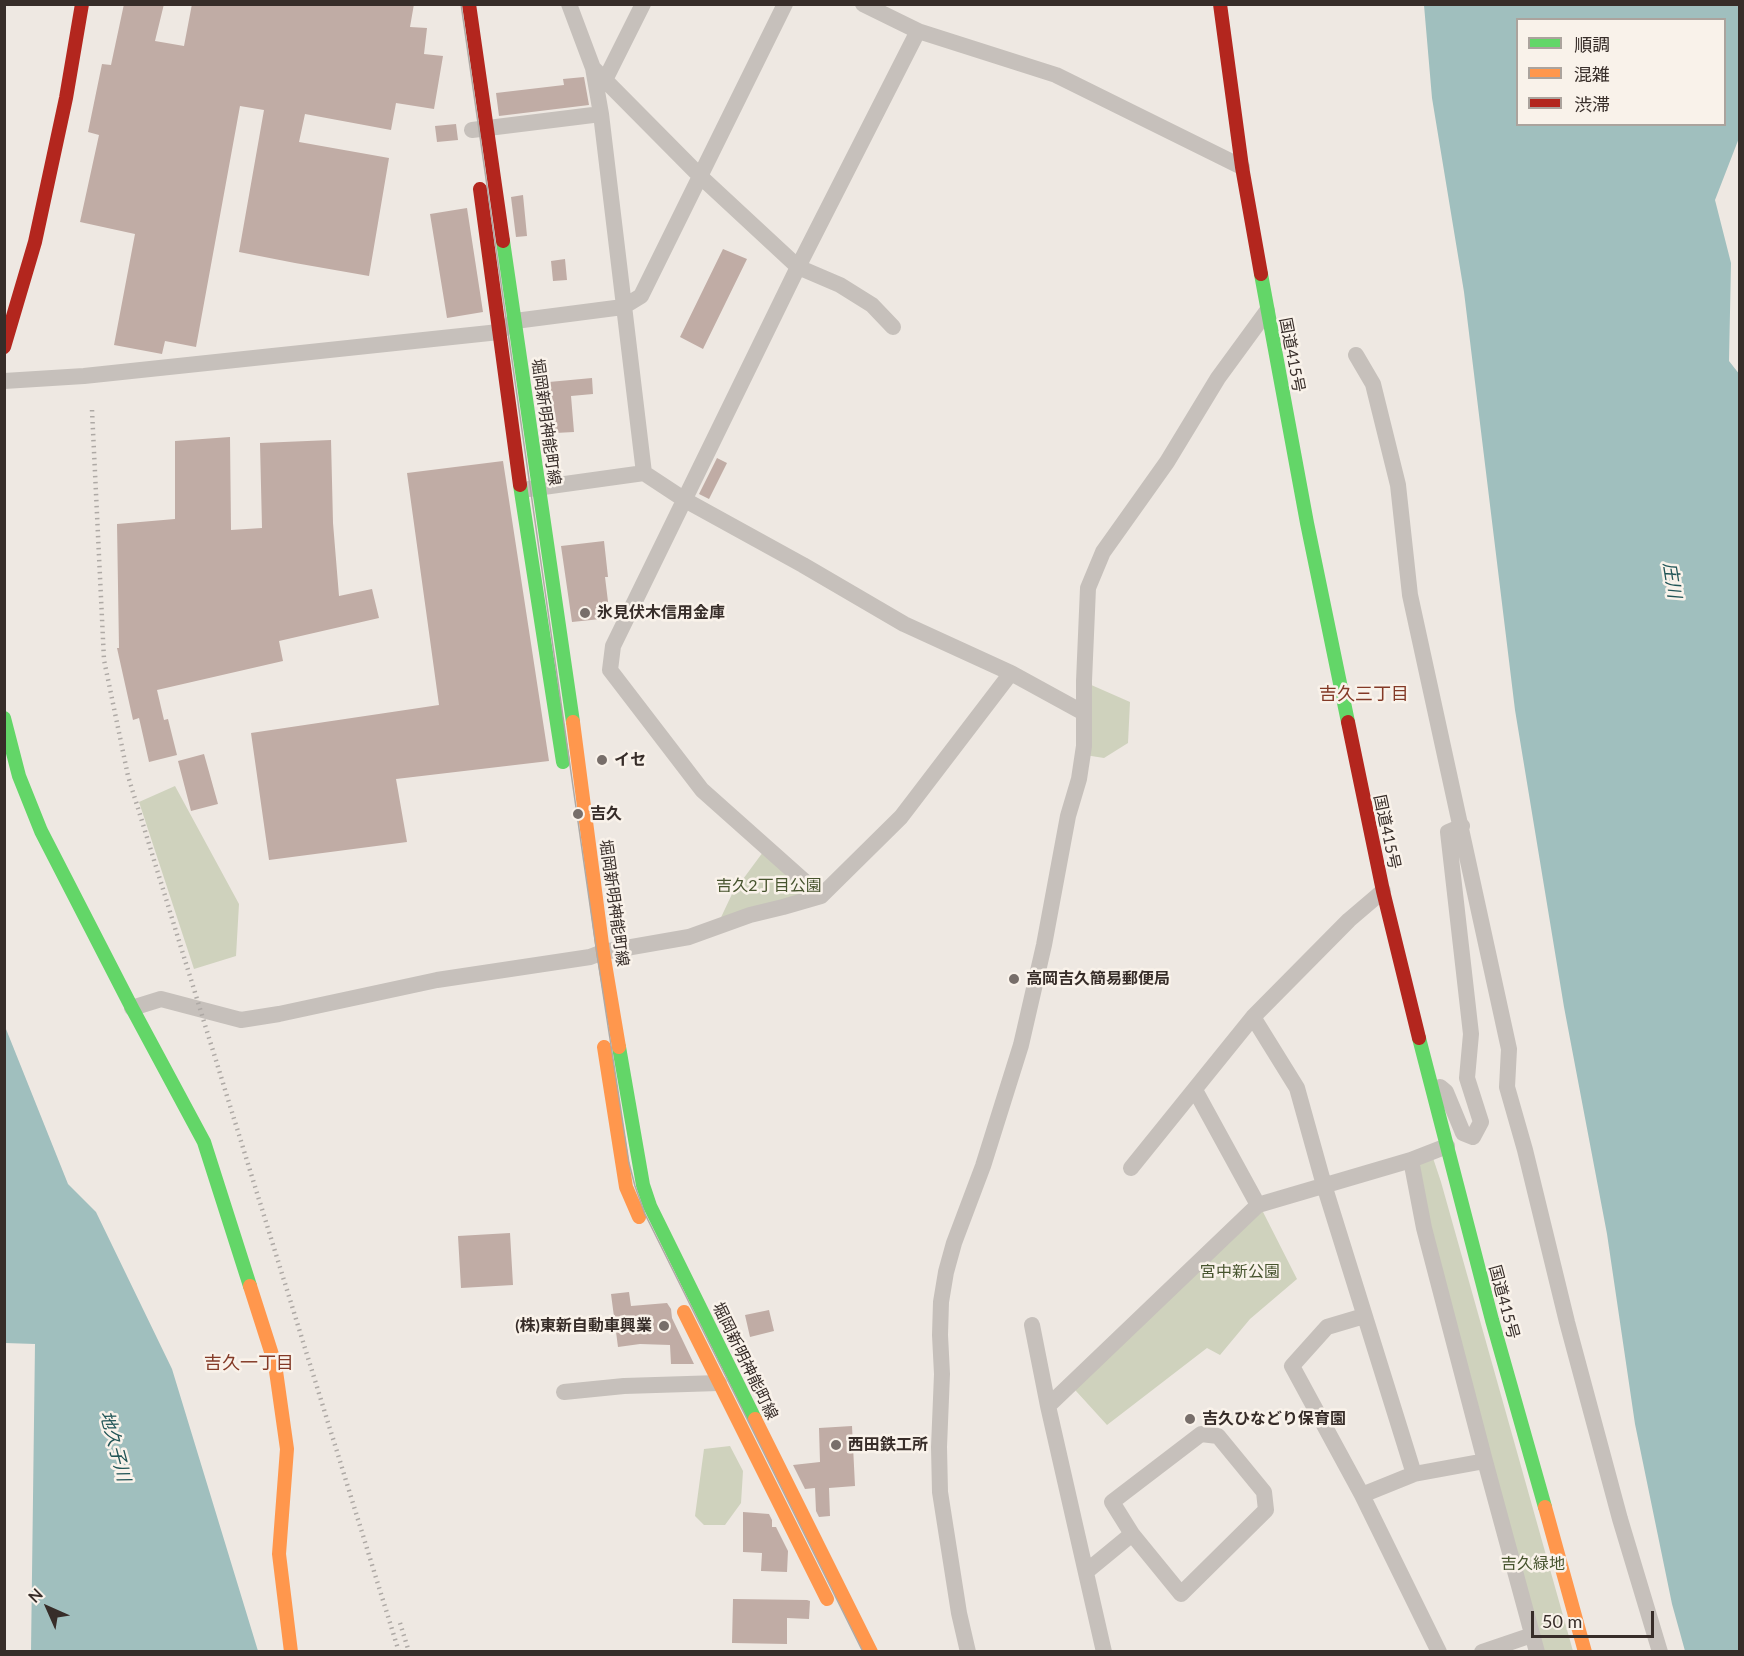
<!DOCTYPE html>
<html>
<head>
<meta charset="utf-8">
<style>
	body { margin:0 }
	#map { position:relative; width:1744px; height:1656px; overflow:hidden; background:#eee8e2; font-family:Lato,"Noto Sans JP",sans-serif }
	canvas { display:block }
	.frame { position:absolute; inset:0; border:6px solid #372d29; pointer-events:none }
	.legend { position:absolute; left:1516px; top:18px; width:210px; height:108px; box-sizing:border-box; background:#f9f2ea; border:2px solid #aba39d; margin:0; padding:8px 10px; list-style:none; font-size:18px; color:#372d29 }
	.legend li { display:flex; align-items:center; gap:12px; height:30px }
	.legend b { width:30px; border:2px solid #aba39d }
	.north { position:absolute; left:18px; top:1578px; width:60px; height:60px; -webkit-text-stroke:4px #f9f2ea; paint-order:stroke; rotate:315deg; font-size:16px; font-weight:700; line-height:24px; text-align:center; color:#372d29 }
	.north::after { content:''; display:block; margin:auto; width:21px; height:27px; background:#372d29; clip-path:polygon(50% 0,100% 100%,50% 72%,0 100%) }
	.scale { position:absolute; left:1531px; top:1611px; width:123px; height:27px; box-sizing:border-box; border:3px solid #372d29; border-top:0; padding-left:8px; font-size:18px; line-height:21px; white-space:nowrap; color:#372d29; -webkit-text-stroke:4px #f9f2ea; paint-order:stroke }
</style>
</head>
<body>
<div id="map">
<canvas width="1744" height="1656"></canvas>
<div class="frame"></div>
<ul class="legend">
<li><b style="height:8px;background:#63d668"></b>順調</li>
<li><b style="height:8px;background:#ff974d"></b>混雑</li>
<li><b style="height:8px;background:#b3261e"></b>渋滞</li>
</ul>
<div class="north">N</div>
<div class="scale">50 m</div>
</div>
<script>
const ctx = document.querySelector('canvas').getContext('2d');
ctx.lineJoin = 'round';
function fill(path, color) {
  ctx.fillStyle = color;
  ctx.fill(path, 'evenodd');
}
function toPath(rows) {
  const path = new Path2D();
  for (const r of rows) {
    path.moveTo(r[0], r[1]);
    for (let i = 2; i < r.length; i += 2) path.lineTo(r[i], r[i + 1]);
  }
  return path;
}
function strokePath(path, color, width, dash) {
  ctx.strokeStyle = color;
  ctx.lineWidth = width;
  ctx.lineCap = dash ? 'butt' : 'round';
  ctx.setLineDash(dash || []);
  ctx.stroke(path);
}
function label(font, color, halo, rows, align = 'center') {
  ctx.font = font + ' Lato,"Noto Sans JP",sans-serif';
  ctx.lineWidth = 5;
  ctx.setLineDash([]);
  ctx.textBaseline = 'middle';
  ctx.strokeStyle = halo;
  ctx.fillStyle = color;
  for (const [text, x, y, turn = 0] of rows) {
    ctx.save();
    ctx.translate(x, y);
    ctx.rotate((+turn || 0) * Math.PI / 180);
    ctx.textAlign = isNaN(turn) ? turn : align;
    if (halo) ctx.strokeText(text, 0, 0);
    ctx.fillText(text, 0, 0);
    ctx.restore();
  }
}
fill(toPath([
	[1089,684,1130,702,1128,743,1104,758,1085,755],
	[175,786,239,904,236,956,194,969,139,802],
	[766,848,821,896,716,928,732,894],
	[1431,1152,1441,1182,1573,1651,1542,1651,1411,1160],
	[1261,1208,1297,1279,1250,1319,1220,1355,1207,1348,1107,1425,1066,1380],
	[730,1446,743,1471,741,1503,725,1525,704,1525,695,1516,704,1449]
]), '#cfd2bd');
fill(toPath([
	[1424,5,1739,5,1739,138,1715,200,1731,263,1729,361,1740,375,1739,1651,1685,1651,1672,1604,1635,1424,1607,1234,1564,1007,1515,710,1464,292,1432,98],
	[1518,20,1724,20,1724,124,1518,124],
	[4,1024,68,1184,96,1212,172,1369,258,1651,31,1651,35,1344,5,1343]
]), '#a0bfbe');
fill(toPath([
	[124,4,164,4,155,41,184,46,192,4,414,4,410,27,427,28,424,54,443,56,434,109,396,103,391,130,305,114,299,142,389,158,369,276,295,263,239,252,264,110,240,106,196,347,165,341,162,354,114,345,135,234,80,222,99,135,88,132,102,64,111,65],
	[584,77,589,105,499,116,496,93,564,85,563,79],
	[456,124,458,140,437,142,435,126],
	[523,195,527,236,516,237,511,197],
	[467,208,483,312,447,318,430,214],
	[723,249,747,259,703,349,680,337],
	[565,259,567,280,553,281,551,261],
	[592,378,593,394,571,396,574,432,555,433,552,397,540,398,538,383],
	[230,437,231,530,262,528,260,443,331,440,333,523,339,596,372,589,379,618,279,641,283,661,157,690,164,720,168,719,177,755,149,762,139,718,133,720,117,648,119,648,117,524,175,519,175,441],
	[717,458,727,463,709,499,699,494],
	[503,461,549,761,396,779,407,842,269,860,251,733,439,705,407,473],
	[604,541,608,577,605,577,610,618,572,622,561,546],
	[204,754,218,804,191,811,178,761],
	[510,1233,513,1285,461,1288,458,1236],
	[629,1292,631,1306,667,1303,671,1309,672,1318,694,1364,671,1364,670,1345,640,1344,618,1347,611,1294],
	[769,1310,774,1331,750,1337,745,1315],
	[852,1426,855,1486,829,1488,830,1516,819,1517,816,1511,815,1488,805,1489,793,1465,820,1462,819,1428],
	[743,1512,769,1514,772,1520,772,1527,776,1527,788,1551,787,1572,761,1571,762,1553,743,1552],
	[733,1599,807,1600,810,1601,809,1619,787,1618,787,1644,732,1643]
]), '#c0aca5');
strokePath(toPath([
	[569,4,593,68,601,114,644,473],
	[863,4,918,31,1056,75,1242,167],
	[593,68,701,177,798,267,840,285,872,305,893,327],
	[605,80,643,4],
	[472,130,601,114],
	[1356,355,1373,384,1398,485,1410,595,1509,1049,1507,1087,1525,1150,1567,1322,1620,1519,1660,1652],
	[4,381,84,376,499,332,515,321,623,307,641,296,785,4],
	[529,489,644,473,685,500,803,565,904,624,1011,673,1084,713],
	[821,896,702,790,610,670,613,646,798,267,918,31],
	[132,1008,161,999,241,1020,279,1014,437,980,590,957,603,952,689,937,750,915,783,907,821,896,901,817,1011,673],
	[1253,1017,1297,1088,1324,1185,1414,1474],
	[1440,1087,1446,1092,1463,1133,1473,1137,1481,1122,1467,1078,1471,1034,1448,832,1462,826],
	[1195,1090,1258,1205],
	[1411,1160,1424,1228,1485,1461,1537,1652],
	[1131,1168,1253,1017,1349,920,1383,891],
	[1364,1316,1327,1327,1292,1366,1362,1495,1439,1652],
	[1032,1325,1048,1406,1104,1652],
	[564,1392,624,1386,719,1383],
	[1048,1406,1258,1205,1411,1160,1447,1146],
	[1362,1495,1414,1474,1485,1461],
	[1087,1571,1132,1534,1112,1502,1201,1434,1218,1436,1264,1492,1266,1510,1181,1594,1132,1534],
	[968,1652,959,1613,940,1492,939,1447,942,1374,940,1335,941,1302,946,1272,954,1243,983,1166,1021,1045,1044,945,1068,816,1079,779,1084,746,1084,681,1088,588,1103,552,1167,462,1218,378,1267,311],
	[1482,1652,1532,1635]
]), '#c6c0bb', 16);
strokePath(toPath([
	[503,241,573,722],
	[1261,274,1307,523,1348,722],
	[520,485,563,762],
	[4,718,19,776,41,831,132,1008,204,1142,250,1286],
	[1419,1038,1492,1320,1545,1507],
	[619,1047,643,1185,650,1206,755,1419]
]), '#63d668', 14);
strokePath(toPath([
	[573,722,603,952,619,1047],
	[604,1047,626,1187,639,1217],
	[250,1286,275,1364,287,1449,279,1554,291,1652],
	[684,1312,827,1599],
	[755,1419,871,1652],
	[1545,1507,1585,1652]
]), '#ff974d', 14);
strokePath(toPath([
	[469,4,503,241],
	[1220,4,1242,167,1261,274],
	[480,189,520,485],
	[4,347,35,242,66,98,82,4],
	[1348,722,1383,891,1419,1038]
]), '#b3261e', 14);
strokePath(toPath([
	[461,4,597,954,629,1163,635,1186,645,1214,863,1652]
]), '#aea9a5', 1.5);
strokePath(toPath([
	[92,410,104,660,128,776,399,1652],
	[400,1623,409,1652]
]), '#aea9a5', 4.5, [1.5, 4.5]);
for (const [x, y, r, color] of [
	[585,613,6,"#776e6a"],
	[602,760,6,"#776e6a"],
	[578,814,6,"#776e6a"],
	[1014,979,6,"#776e6a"],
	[664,1326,6,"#776e6a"],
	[1190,1419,6,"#776e6a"],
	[836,1445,6,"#776e6a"]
]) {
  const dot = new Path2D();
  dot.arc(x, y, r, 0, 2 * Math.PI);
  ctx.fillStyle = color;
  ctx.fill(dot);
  strokePath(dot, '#f9f2ea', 2);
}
label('16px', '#372d29', '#f9f2ea', [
	["国道415号",1292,355,79],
	["堀岡新明神能町線",546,422,82],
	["国道415号",1387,832,78],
	["堀岡新明神能町線",614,903,82],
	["国道415号",1504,1302,75],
	["堀岡新明神能町線",745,1361,64]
]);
label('bold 16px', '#372d29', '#f9f2ea', [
	["氷見伏木信用金庫",597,613],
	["イセ",614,760],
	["吉久",590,814],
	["高岡吉久簡易郵便局",1026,979],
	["(株)東新自動車興業",652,1326,"right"],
	["吉久ひなどり保育園",1202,1419],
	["西田鉄工所",848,1445]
], 'left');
label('16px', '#47542e', '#f9f2ea', [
	["吉久2丁目公園",769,886],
	["宮中新公園",1240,1272],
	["吉久緑地",1533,1564]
]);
label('italic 18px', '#215557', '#f9f2ea', [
	["庄川",1672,580,81],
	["地久子川",115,1446,75]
]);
label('18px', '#833926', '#f9f2ea', [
	["吉久三丁目",1364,694],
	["吉久一丁目",249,1363]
]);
</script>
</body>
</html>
